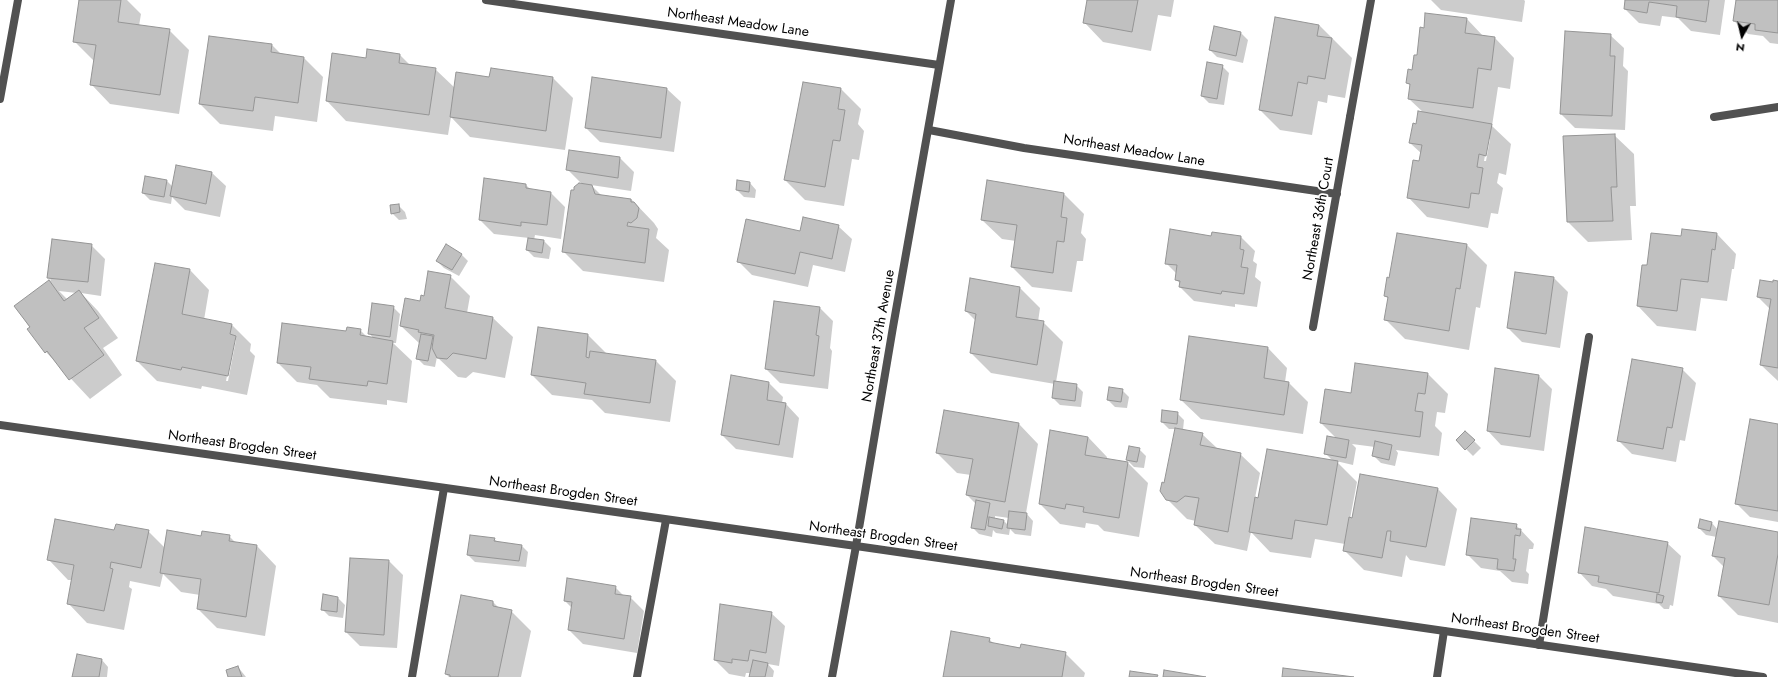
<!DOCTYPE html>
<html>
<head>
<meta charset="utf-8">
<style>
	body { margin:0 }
	#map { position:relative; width:1778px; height:677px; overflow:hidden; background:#fff; font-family:Jost,sans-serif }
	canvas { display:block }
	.north { position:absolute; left:1722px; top:16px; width:40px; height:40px; -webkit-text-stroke:3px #fff; paint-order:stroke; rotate:188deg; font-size:11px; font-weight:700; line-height:16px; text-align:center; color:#000 }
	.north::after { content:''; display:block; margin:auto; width:14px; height:18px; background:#000; clip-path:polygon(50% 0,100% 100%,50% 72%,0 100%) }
</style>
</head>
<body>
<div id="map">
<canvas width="1778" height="677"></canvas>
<div class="north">N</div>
</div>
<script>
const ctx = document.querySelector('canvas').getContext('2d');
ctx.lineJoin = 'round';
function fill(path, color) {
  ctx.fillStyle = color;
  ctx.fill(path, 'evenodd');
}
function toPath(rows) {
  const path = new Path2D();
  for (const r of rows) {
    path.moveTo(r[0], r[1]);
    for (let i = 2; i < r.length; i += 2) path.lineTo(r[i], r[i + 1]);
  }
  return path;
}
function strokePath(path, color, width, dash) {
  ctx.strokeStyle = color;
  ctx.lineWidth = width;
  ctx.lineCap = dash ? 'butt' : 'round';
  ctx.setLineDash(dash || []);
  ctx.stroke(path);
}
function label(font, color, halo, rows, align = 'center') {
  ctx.font = font + ' Jost,sans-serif';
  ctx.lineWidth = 3.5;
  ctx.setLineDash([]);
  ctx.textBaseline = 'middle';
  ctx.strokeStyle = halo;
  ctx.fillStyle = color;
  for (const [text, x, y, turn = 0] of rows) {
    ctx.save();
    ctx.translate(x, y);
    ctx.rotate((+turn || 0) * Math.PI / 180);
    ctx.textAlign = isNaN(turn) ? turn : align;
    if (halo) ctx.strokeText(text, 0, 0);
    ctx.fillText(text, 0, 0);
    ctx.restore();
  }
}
fill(toPath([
	[80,0,127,0,141,14,139,26,169,30,189,50,179,114,110,104,91,84,94,61,74,41],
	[1088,0,1174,0,1171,17,1158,15,1151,51,1103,42,1084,22],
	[1431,0,1524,0,1525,1,1522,22,1441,10],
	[1626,0,1725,0,1720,35,1691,31,1678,18,1662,16,1660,26,1639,23,1625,9],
	[1737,0,1778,0,1778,44,1770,43,1763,36,1748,34,1734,21],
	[1467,19,1484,37,1495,38,1514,58,1510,89,1498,87,1492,126,1511,144,1506,175,1499,173,1497,183,1503,188,1498,214,1491,213,1488,228,1427,217,1408,197,1422,154,1410,143,1424,113,1409,99,1411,86,1407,83,1417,56,1424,29],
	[1488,139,1490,139,1486,161,1484,161],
	[1319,25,1352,58,1345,98,1328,95,1327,103,1318,101,1312,135,1280,130,1260,110],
	[1241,33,1248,40,1243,63,1217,57,1210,50],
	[1610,35,1624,48,1623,66,1628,71,1625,130,1575,128,1561,114],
	[272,45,281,54,304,58,323,77,317,122,275,116,273,131,220,124,200,104],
	[333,55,366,59,400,55,410,65,435,69,455,88,490,78,491,70,553,78,573,98,565,150,470,137,451,117,448,135,346,121,327,101],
	[1222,66,1229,73,1224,105,1209,103,1202,96],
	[803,83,841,89,861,109,858,124,864,131,859,160,852,159,844,206,805,200,785,180],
	[667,89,681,102,674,152,600,142,586,128],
	[1614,135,1634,154,1636,206,1630,206,1632,240,1588,242,1568,222],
	[570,151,620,158,634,172,631,191,591,185,601,195,631,199,654,223,658,229,656,238,669,250,664,282,583,271,563,251,575,191,583,185,568,170],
	[212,173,226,186,220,217,185,210,172,197,171,204,150,200,143,193,167,181,173,187],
	[987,181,1064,194,1084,214,1081,233,1086,239,1083,261,1077,261,1072,292,1032,287,1012,267,1016,241,1002,239,982,220],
	[750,183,756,190,755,198,744,197,737,190],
	[526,185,531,190,551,193,565,207,561,239,535,235,534,240,544,241,551,248,549,259,534,257,527,250,529,238,494,234,480,220],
	[398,205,405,212,407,219,399,220,392,213],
	[838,226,852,239,845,272,813,265,808,287,752,275,738,261,801,232],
	[1213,233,1241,237,1255,251,1253,261,1257,264,1255,277,1261,282,1257,307,1235,304,1235,307,1194,301,1180,287,1181,284,1176,280,1177,274,1166,263,1212,237],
	[1397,234,1467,245,1487,265,1480,308,1476,307,1469,350,1405,339,1385,319,1389,299,1385,296,1390,279],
	[1717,234,1736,254,1734,269,1732,269,1727,301,1701,298,1696,331,1657,326,1638,306,1682,237],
	[91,245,105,259,101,296,81,293,98,311,118,338,103,348,122,375,90,399,46,352,15,306,51,280,48,277],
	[59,291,77,293,68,300],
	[461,254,468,261,459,276,444,268,437,261],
	[190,270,209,290,204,320,232,325,251,344,250,351,255,356,247,395,202,386,201,389,157,381,137,361],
	[234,340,236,340,228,381,226,381],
	[450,276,470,296,467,313,493,318,513,337,505,378,473,372,466,378,458,377,437,357,435,367,424,365,417,358,420,344,401,326,425,297],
	[1554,278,1568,292,1560,348,1522,342,1508,328],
	[970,279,1020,288,1040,308,1038,322,1043,322,1063,342,1056,382,1076,385,1083,392,1081,407,1060,405,1053,398,1055,384,991,373,971,353,976,321,966,311],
	[1761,281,1778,282,1778,381,1761,365,1770,309,1758,297],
	[393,307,400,314,396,343,393,343,412,361,407,403,387,400,387,405,330,398,317,385,297,382,278,363,347,332,360,330,368,338,374,339,369,333],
	[819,307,833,321,830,348,832,351,828,389,780,383,766,369],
	[538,328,588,335,607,354,656,361,676,381,670,422,605,413,592,400,552,395,532,375],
	[1268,348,1287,368,1285,382,1289,383,1308,402,1303,434,1201,419,1181,400],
	[1356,364,1428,374,1448,394,1445,413,1437,412,1435,426,1442,433,1439,456,1396,450,1398,453,1395,466,1381,463,1374,456,1375,447,1352,444,1356,448,1353,465,1336,461,1357,482,1350,519,1353,519,1361,475,1438,489,1457,509,1445,566,1410,560,1406,555,1402,577,1364,570,1344,550,1345,544,1315,539,1311,558,1270,552,1251,532,1247,551,1215,544,1195,525,1196,521,1187,519,1167,499,1165,484,1176,429,1169,429,1162,422,1177,413,1184,420,1183,430,1202,434,1218,449,1240,454,1260,473,1255,498,1259,499,1333,461,1325,453,1337,439,1321,423,1351,394],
	[1682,369,1696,383,1685,441,1680,440,1676,462,1632,454,1618,440],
	[1539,376,1552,389,1544,451,1501,445,1488,431],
	[769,383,783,397,782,403,786,404,799,418,793,458,736,449,722,435],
	[1122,390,1129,397,1127,408,1115,407,1108,400],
	[1019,424,1038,444,1026,513,1033,521,1031,536,1015,534,1010,529,1009,535,996,533,993,530,992,537,979,534,972,527,976,504,967,495,971,475,957,473,937,453],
	[995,516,1009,518,1009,526,1004,521,995,519],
	[1778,425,1778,522,1750,517,1736,503],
	[1465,432,1481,448,1473,456,1457,440],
	[1088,437,1107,457,1107,460,1128,463,1148,483,1139,537,1104,531,1098,525,1086,523,1085,528,1060,524,1040,504],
	[1139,449,1146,456,1144,468,1134,467,1127,460],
	[1711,522,1718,530,1778,533,1778,623,1738,615,1719,596,1724,567,1713,556,1717,537,1706,535,1699,528],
	[1516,525,1534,544,1533,549,1529,549,1526,571,1529,574,1528,584,1512,582,1500,571,1481,568,1467,554],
	[115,531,148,531,165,548,202,537,229,536,236,543,257,546,276,566,265,636,217,628,198,609,200,595,181,592,163,574,160,587,130,581,129,587,132,589,124,630,87,623,68,603,72,580,68,580,49,560],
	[494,539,498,542,521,545,528,552,526,567,475,562,468,555],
	[1667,543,1681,556,1673,606,1670,605,1669,609,1664,609,1659,604,1613,596,1606,589,1592,586,1579,572],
	[389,561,403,575,397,648,360,646,346,632],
	[615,587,625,597,630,597,644,611,637,653,583,644,569,630,572,608,565,601],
	[338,598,345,605,343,618,329,616,322,609],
	[493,602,499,608,511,611,531,631,521,677,449,677,446,674],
	[771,613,785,626,779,666,768,664,774,671,773,677,750,677,751,673,746,673,745,677,729,674,715,660],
	[989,639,994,644,1065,653,1085,673,1084,677,944,677],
	[102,660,108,667,107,677,73,677],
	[238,667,246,677,229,677]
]), '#0003');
const building = toPath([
	[79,0,121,0,118,22,170,29,160,95,90,85,96,45,73,42,79,0],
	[1087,0,1138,0,1132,32,1083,23,1087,0],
	[1625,0,1709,0,1706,22,1676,17,1677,6,1649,2,1647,13,1624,9,1625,0],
	[1736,0,1778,0,1778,33,1755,30,1755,24,1733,21,1736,0],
	[1425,13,1467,18,1465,33,1495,37,1491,70,1478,68,1473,108,1408,99,1410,84,1406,83,1408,69,1412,70,1414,55,1417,55,1420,27,1424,28,1425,13],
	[1275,17,1319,25,1317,36,1332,38,1325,79,1308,76,1307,84,1298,82,1292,116,1259,110,1275,17],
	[1214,26,1241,32,1236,56,1209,50,1214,26],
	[1565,31,1611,34,1610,56,1615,56,1612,116,1560,114,1565,31],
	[209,36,272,44,271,52,304,57,298,103,255,97,253,111,199,104,209,36],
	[367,49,400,54,399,63,436,68,429,115,326,101,332,53,366,58,367,49],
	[1207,62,1223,65,1217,99,1201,96,1207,62],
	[491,68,553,77,546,131,450,117,456,72,489,77,491,68],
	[592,77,667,88,661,138,585,128,592,77],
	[803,82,841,88,838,109,845,110,840,141,833,140,825,187,784,180,803,82],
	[1418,111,1492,124,1486,156,1479,154,1477,167,1483,168,1479,194,1471,193,1469,208,1407,198,1413,160,1419,161,1422,145,1409,143,1413,123,1416,124,1418,111],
	[1615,134,1617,187,1611,187,1613,221,1567,222,1563,136,1615,134],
	[569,150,620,157,618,178,566,170,569,150],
	[176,165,212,172,206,204,170,196,176,165],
	[145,176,167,180,164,197,142,193,145,176],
	[484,178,526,184,526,188,551,192,547,225,521,222,521,226,479,220,484,178],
	[737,180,750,182,749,192,736,190,737,180],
	[987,180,1064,193,1061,217,1067,218,1064,242,1057,241,1053,273,1011,267,1017,225,981,220,987,180],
	[579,183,592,185,595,194,631,199,631,202,634,202,639,208,637,218,631,223,628,222,627,226,649,229,645,263,562,252,571,190,574,190,574,187,579,183],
	[399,204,400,212,391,214,390,205,399,204],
	[803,217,839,225,832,259,800,252,795,274,737,262,746,219,800,231,803,217],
	[1170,229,1211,236,1212,232,1241,236,1240,249,1244,250,1241,267,1248,268,1244,294,1222,291,1221,294,1179,287,1180,281,1175,280,1177,265,1165,264,1170,229],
	[1682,229,1717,233,1715,250,1712,249,1708,282,1681,279,1677,311,1637,306,1642,265,1647,265,1651,233,1681,236,1682,229],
	[1397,233,1467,244,1460,289,1456,288,1449,331,1384,320,1388,297,1384,296,1387,277,1389,278,1397,233],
	[528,238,544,240,542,253,526,250,528,238],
	[52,239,92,244,88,282,47,278,52,239],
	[446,244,462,254,452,270,436,261,446,244],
	[155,263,190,269,182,314,232,324,230,334,236,336,228,376,182,367,181,370,136,361,155,263],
	[428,271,451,275,445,308,493,317,486,359,453,353,447,359,437,358,432,348,434,335,418,332,419,330,400,326,405,298,420,301,421,295,424,296,428,271],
	[1515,272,1554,277,1546,334,1507,328,1515,272],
	[970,278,1020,287,1016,317,1044,321,1037,365,970,353,976,314,965,311,970,278],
	[49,280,64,301,79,290,99,318,84,328,104,355,69,380,47,351,45,353,27,329,30,327,14,306,49,280],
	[1760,280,1773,282,1773,280,1778,281,1778,368,1760,365,1771,299,1757,297,1760,280],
	[774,301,820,307,816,335,819,336,814,376,765,369,774,301],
	[372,303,394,306,390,337,368,334,372,303],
	[282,323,346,331,347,327,361,329,360,335,393,341,387,384,368,381,367,386,309,379,311,367,277,363,282,323],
	[538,327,588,334,586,357,589,358,590,351,656,360,650,403,584,394,586,383,531,375,538,327],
	[421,334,433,336,428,361,416,359,421,334],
	[1189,336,1268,347,1264,378,1289,382,1284,415,1180,400,1189,336],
	[1632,359,1683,368,1672,428,1667,427,1663,449,1617,441,1632,359],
	[1355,363,1428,373,1425,394,1418,393,1415,411,1423,412,1420,437,1320,423,1325,389,1351,393,1355,363],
	[1495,368,1539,375,1530,437,1487,431,1495,368],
	[731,375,769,382,767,400,786,403,779,445,721,435,731,375],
	[1054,381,1077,384,1075,401,1052,398,1054,381],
	[1109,387,1123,389,1121,402,1107,400,1109,387],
	[944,410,1019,423,1005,502,966,495,973,459,936,453,944,410],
	[1162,410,1178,412,1177,424,1161,422,1162,410],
	[1750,419,1778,424,1778,511,1735,504,1750,419],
	[1175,428,1203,433,1200,445,1241,453,1228,532,1194,525,1199,498,1185,496,1177,502,1166,500,1160,491,1162,482,1164,483,1175,428],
	[1050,430,1088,437,1085,455,1128,462,1119,518,1083,512,1084,507,1066,504,1065,509,1039,504,1050,430],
	[1465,431,1475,440,1465,450,1456,440,1465,431],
	[1327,436,1349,440,1346,458,1324,454,1327,436],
	[1375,441,1392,445,1389,460,1372,456,1375,441],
	[1129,446,1140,448,1137,462,1126,460,1129,446],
	[1267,449,1338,461,1327,525,1295,520,1292,539,1249,532,1255,497,1258,498,1267,449],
	[1360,474,1438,488,1426,547,1390,541,1391,531,1387,531,1382,558,1343,551,1349,517,1352,518,1360,474],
	[976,500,990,503,985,530,971,528,976,500],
	[1009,511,1027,513,1025,530,1007,528,1009,511],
	[989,517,1004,520,1002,529,988,526,989,517],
	[1471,518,1517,524,1516,529,1521,529,1520,536,1515,535,1513,559,1516,559,1514,571,1497,569,1498,559,1466,555,1471,518],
	[55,519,114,530,116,524,149,530,141,568,111,562,110,568,113,569,104,611,67,604,74,565,47,560,55,519],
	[1700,519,1712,522,1710,531,1698,528,1700,519],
	[1719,521,1778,532,1778,554,1769,605,1718,596,1725,558,1712,556,1719,521],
	[1585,527,1668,542,1659,593,1598,582,1599,576,1578,573,1585,527],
	[167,530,201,536,202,531,230,535,229,541,257,545,246,617,197,609,201,579,160,573,167,530],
	[470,535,495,538,494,541,522,545,519,561,467,555,470,535],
	[350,558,389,560,384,635,345,632,350,558],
	[567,578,616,586,615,594,631,596,624,639,568,630,572,602,564,601,567,578],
	[323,594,338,597,337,612,321,610,323,594],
	[1657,594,1664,596,1662,603,1656,602,1657,594],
	[461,595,493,601,493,606,512,610,498,677,450,677,450,675,445,674,461,595],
	[720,604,772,612,766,653,750,650,748,661,732,659,732,663,714,660,720,604],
	[951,631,990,638,989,642,1020,648,1021,644,1066,652,1062,677,943,677,951,631],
	[77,654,102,659,99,677,72,677,77,654],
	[753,660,768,663,765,677,749,677,753,660],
	[238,666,242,677,228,677,226,670,238,666],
	[1283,668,1354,677,1282,677,1283,668],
	[1164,670,1206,677,1163,677,1164,670],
	[1130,671,1158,675,1157,677,1129,677,1130,671]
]);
fill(building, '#c0c0c0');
strokePath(building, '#959595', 1);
strokePath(toPath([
	[1350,117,1371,0],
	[1539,645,1589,337],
	[412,677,444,488],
	[637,677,666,520]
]), '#515151', 8);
strokePath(toPath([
	[486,0,939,65],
	[0,99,18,0],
	[1714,117,1778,107],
	[929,130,1024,148,1337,194],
	[1313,327,1350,117],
	[0,425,856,546,832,677],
	[1437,677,1444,631]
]), '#515151', 8);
strokePath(toPath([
	[951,0,893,327,856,546,1763,677]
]), '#515151', 8);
label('14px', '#000', '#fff', [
	["Northeast Meadow Lane",738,23,8],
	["Northeast Meadow Lane",1134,151,9],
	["Northeast 36th Court",1319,219,-80],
	["Northeast 37th Avenue",879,336,-80],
	["Northeast Brogden Street",242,446,8],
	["Northeast Brogden Street",563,492,8],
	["Northeast Brogden Street",883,537,8],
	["Northeast Brogden Street",1204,583,8],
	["Northeast Brogden Street",1525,629,8]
]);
</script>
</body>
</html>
